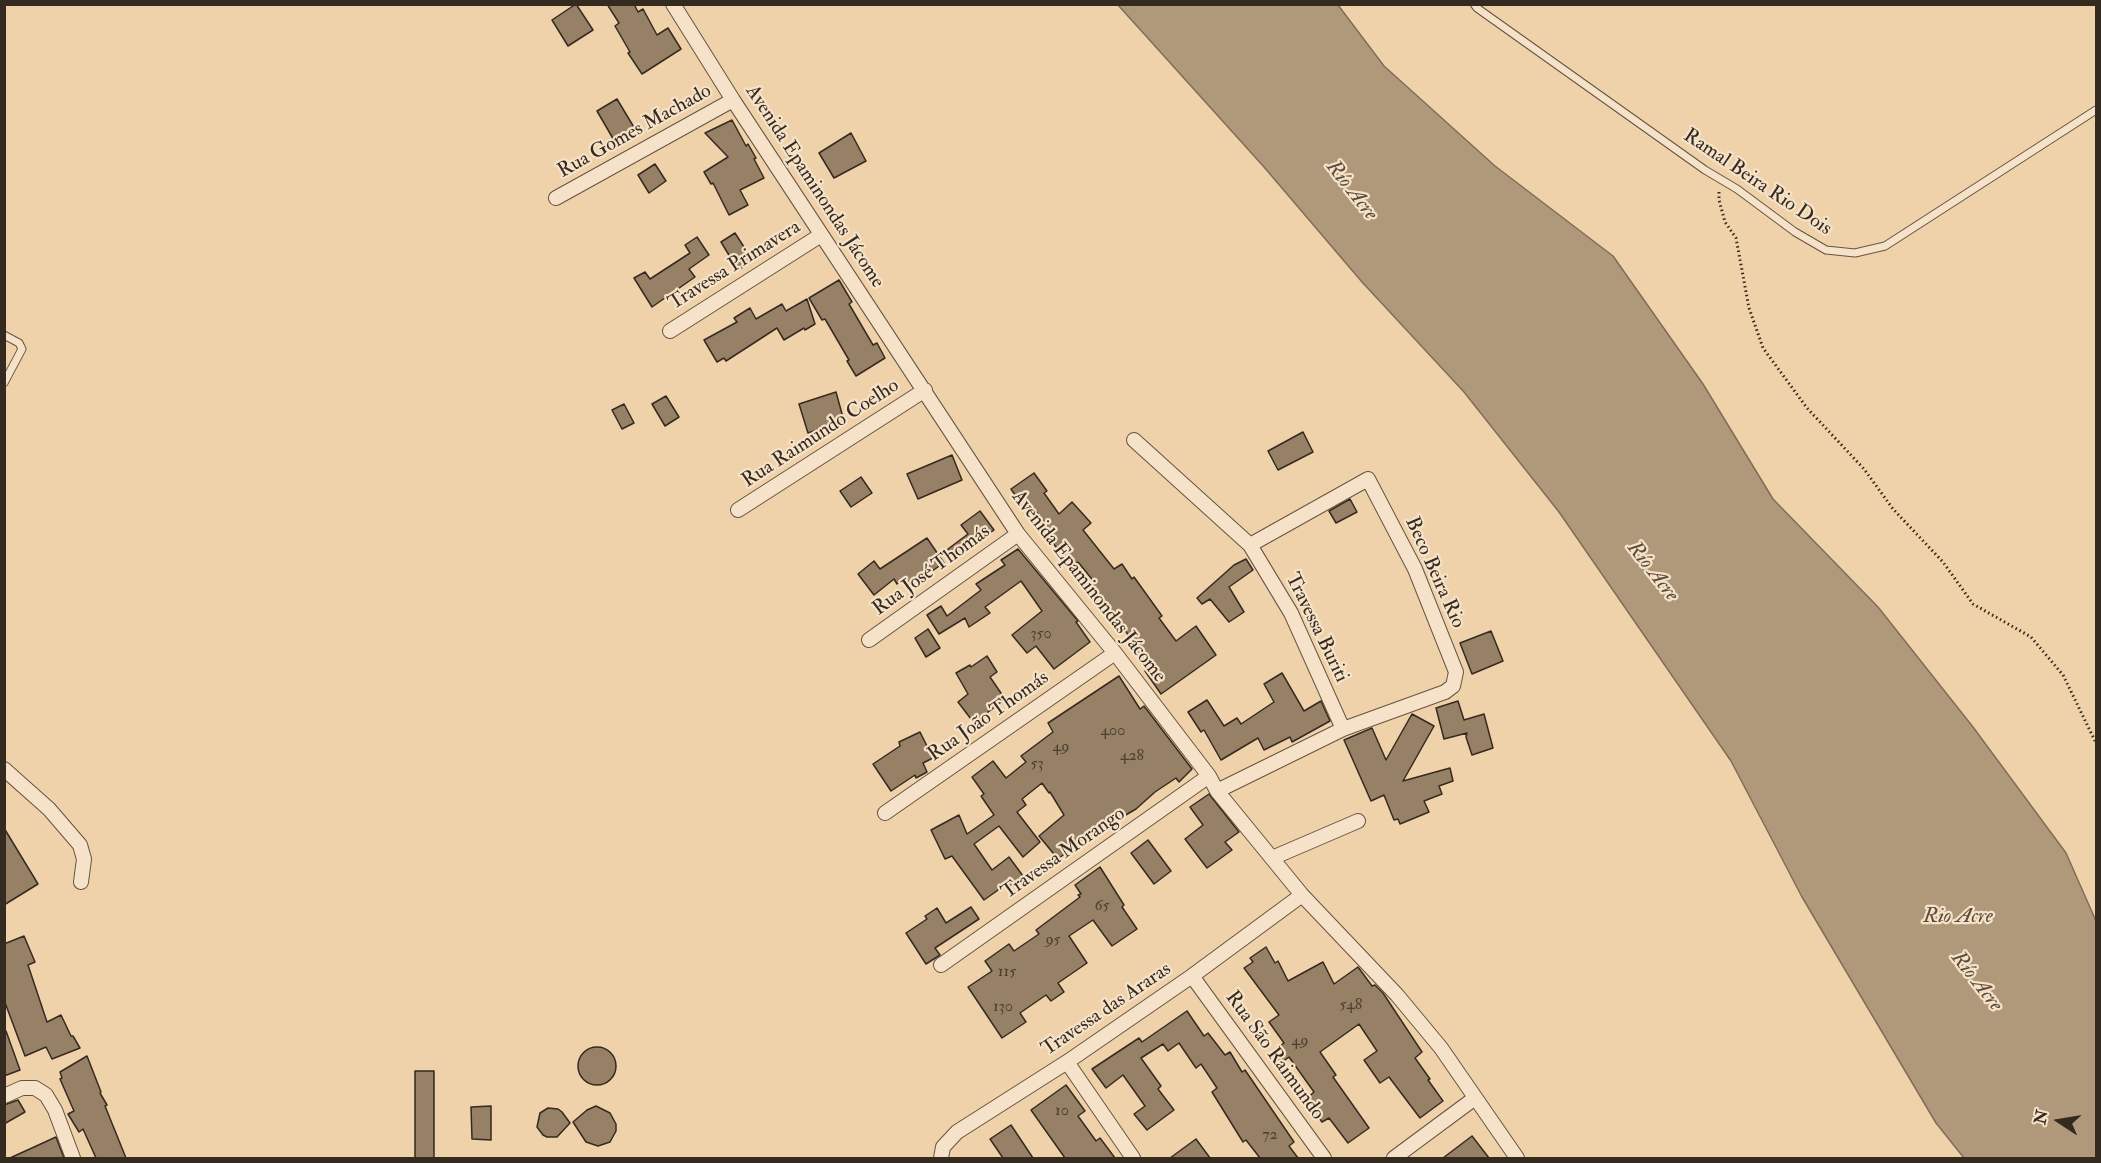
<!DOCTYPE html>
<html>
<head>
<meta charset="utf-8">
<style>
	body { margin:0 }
	#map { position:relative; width:2101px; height:1163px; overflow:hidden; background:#efd2aa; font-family:"IM FELL Double Pica",serif }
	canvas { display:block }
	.frame { position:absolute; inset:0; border:6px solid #352a1f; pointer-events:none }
	.north { position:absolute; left:2029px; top:1091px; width:60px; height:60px; -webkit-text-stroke:4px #f5e2c8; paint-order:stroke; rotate:282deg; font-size:16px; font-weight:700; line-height:24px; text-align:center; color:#352a1f }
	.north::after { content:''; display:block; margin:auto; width:21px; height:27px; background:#352a1f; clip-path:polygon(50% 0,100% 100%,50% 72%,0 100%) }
</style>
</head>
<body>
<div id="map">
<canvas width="2101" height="1163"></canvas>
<div class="frame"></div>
<div class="north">N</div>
</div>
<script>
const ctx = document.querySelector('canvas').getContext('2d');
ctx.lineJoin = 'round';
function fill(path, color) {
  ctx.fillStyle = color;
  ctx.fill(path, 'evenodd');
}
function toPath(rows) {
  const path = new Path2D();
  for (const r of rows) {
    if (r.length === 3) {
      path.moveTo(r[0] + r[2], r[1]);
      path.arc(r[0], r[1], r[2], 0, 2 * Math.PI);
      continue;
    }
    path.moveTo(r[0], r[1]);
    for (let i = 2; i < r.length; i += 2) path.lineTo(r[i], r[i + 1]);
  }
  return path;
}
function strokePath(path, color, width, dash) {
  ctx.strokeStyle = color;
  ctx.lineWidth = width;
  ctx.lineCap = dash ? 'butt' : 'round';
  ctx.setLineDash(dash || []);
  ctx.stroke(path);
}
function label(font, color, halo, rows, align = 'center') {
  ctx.font = font + ' "IM FELL Double Pica",serif';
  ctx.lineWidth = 4.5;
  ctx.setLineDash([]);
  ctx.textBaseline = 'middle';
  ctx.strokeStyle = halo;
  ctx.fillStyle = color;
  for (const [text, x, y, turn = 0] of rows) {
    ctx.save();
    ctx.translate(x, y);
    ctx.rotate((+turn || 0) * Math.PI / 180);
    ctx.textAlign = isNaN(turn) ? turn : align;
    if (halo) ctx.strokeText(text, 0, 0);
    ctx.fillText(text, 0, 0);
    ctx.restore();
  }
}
const water = toPath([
	[1118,5,1338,5,1384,66,1495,166,1613,256,1703,384,1773,499,1878,607,1973,727,2066,853,2096,921,2096,1158,1964,1158,1936,1123,1802,897,1731,761,1559,512,1464,392,1362,282,1264,167,1118,5]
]);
fill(water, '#b0997b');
strokePath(water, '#7f6d56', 1.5);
const building = toPath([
	[576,4,593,30,568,46,552,20,576,4],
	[607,4,634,4,638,12,643,9,657,35,668,28,681,49,642,74,628,53,630,52,615,26,619,23,607,4],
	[617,99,635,129,615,142,597,111,617,99],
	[732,120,746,146,748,144,756,158,754,159,764,178,740,190,748,205,729,215,713,183,711,184,704,172,728,157,705,133,732,120],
	[851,133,866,161,834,178,819,153,851,133],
	[655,164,666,181,649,193,638,175,655,164],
	[735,233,753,261,738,270,721,242,735,233],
	[697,237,709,255,689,269,695,277,652,307,634,278,645,272,650,279,690,253,685,245,697,237],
	[839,280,852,302,849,304,873,345,877,343,885,358,856,376,847,361,849,360,825,319,822,320,809,298,839,280],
	[807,299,815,324,805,330,804,328,784,340,777,328,726,361,724,358,717,362,704,340,737,322,734,318,750,308,756,319,782,304,786,311,807,299],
	[836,392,844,421,808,433,799,404,836,392],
	[666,396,679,417,665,426,652,404,666,396],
	[624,404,634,423,622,429,612,410,624,404],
	[1303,432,1313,452,1278,470,1268,451,1303,432],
	[952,455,962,480,918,499,907,474,952,455],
	[1034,473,1047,491,1044,493,1059,514,1072,502,1091,523,1083,530,1114,569,1122,564,1132,579,1134,577,1162,616,1159,618,1176,641,1196,626,1216,655,1161,694,1145,671,1149,669,1130,644,1133,642,1112,611,1110,612,1091,586,1095,583,1078,562,1073,566,1041,530,1047,525,1029,503,1023,507,1011,489,1034,473],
	[861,477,872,493,851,507,840,491,861,477],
	[1350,499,1357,512,1336,523,1329,511,1350,499],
	[980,511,994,530,955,559,948,549,968,534,961,525,980,511],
	[927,538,944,563,926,575,924,573,905,586,901,581,897,584,894,579,874,595,858,574,874,561,880,569,927,538],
	[1018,549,1078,621,1076,622,1090,642,1054,669,1036,646,1027,653,1012,635,1042,611,1021,581,985,607,990,613,969,627,965,618,939,634,927,615,941,606,947,616,981,590,976,584,1005,565,1001,560,1018,549],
	[1246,559,1253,570,1229,587,1244,612,1229,622,1210,599,1202,604,1197,598,1234,565,1246,559],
	[928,629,940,648,926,657,915,638,928,629],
	[1491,631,1503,661,1472,674,1460,643,1491,631],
	[987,656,997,672,990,677,1005,699,974,723,958,702,968,694,956,673,970,665,971,667,987,656],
	[1282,673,1304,711,1321,701,1330,721,1292,742,1290,737,1264,750,1258,738,1221,760,1204,730,1201,732,1188,712,1207,700,1224,726,1237,718,1241,724,1274,702,1264,684,1282,673],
	[1119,676,1140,709,1144,706,1192,769,1179,782,1176,778,1155,792,1136,809,1081,841,1058,859,1039,836,1064,815,1050,792,1049,793,1042,783,1022,799,1026,805,1017,812,1040,842,1023,857,999,826,974,844,992,870,1009,857,1023,876,1010,886,1008,883,984,900,952,856,945,859,931,830,959,815,967,834,994,815,981,796,984,794,972,777,993,761,1006,778,1026,762,1021,756,1053,732,1048,723,1119,676],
	[1458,701,1464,720,1484,714,1493,748,1472,755,1466,737,1467,733,1444,739,1436,708,1458,701],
	[1412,714,1434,726,1403,781,1450,768,1453,781,1439,786,1442,794,1424,801,1429,812,1400,824,1398,819,1394,820,1384,795,1371,801,1344,740,1372,728,1386,760,1412,714],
	[920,732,933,758,923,763,927,772,916,778,915,775,891,791,873,764,900,746,899,742,920,732],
	[1209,794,1239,832,1225,842,1232,850,1207,868,1185,839,1203,825,1190,807,1209,794],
	[4,828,38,884,4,905,4,828],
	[1148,840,1171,871,1154,884,1131,853,1148,840],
	[1100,867,1124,905,1122,907,1137,929,1112,946,1093,920,1069,936,1087,963,1058,983,1064,992,1051,1001,1046,995,1020,1013,1026,1022,1002,1038,968,987,992,971,985,961,1009,944,1014,951,1039,934,1036,930,1080,897,1078,895,1081,894,1075,885,1100,867],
	[971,907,979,919,935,948,940,955,926,964,906,933,927,919,925,916,937,908,946,923,971,907],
	[24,936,35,962,28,965,47,1022,61,1015,71,1036,73,1036,80,1048,52,1059,46,1047,25,1056,4,1000,4,944,24,936],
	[1266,947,1275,963,1278,961,1288,981,1323,962,1334,984,1358,967,1372,986,1375,985,1383,993,1422,1052,1415,1058,1430,1079,1428,1080,1443,1101,1420,1118,1389,1077,1380,1083,1364,1060,1377,1051,1359,1024,1320,1052,1336,1075,1333,1077,1369,1128,1348,1143,1329,1118,1322,1122,1306,1099,1314,1092,1289,1057,1281,1063,1273,1051,1284,1043,1269,1022,1279,1015,1244,968,1253,962,1250,958,1266,947],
	[1187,1011,1204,1036,1208,1033,1225,1055,1230,1052,1242,1072,1245,1070,1294,1142,1289,1146,1298,1158,1260,1158,1246,1140,1243,1142,1212,1092,1217,1088,1201,1064,1196,1068,1179,1043,1168,1051,1163,1044,1141,1058,1161,1086,1158,1089,1174,1110,1147,1130,1134,1114,1145,1106,1123,1075,1106,1088,1092,1069,1139,1038,1142,1042,1187,1011],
	[4,1031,6,1031,20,1070,4,1076,4,1031],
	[597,1066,19],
	[87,1056,101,1092,100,1093,107,1105,105,1106,126,1158,96,1158,83,1129,79,1132,68,1114,74,1111,60,1079,62,1078,60,1072,87,1056],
	[415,1071,434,1071,434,1158,415,1158,415,1071],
	[1066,1085,1085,1111,1078,1116,1096,1141,1100,1138,1115,1158,1065,1158,1031,1110,1066,1085],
	[18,1100,25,1112,4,1124,4,1105,18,1100],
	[491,1106,491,1140,472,1139,471,1107,491,1106],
	[596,1106,610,1113,616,1124,616,1131,610,1142,598,1146,586,1142,573,1122,587,1110,596,1106],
	[548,1108,558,1109,562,1112,570,1123,557,1137,547,1137,543,1135,537,1127,540,1113,548,1108],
	[1011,1125,1033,1158,1003,1158,990,1139,1011,1125],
	[1472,1136,1489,1158,1443,1158,1472,1136],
	[56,1137,64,1158,10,1158,56,1137],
	[1196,1139,1210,1158,1170,1158,1196,1139]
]);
fill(building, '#968167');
strokePath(building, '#352a1f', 1.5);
const lane = toPath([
	[1474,4,1477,8,1705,170,1737,189,1795,232,1826,250,1855,253,1885,246,2096,110],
	[4,335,19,343,22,349,4,383]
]);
const street = toPath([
	[673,4,733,100,1018,534,1115,653,1209,776,1217,791,1302,895,1397,995,1441,1048,1517,1158],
	[556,198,733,100],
	[670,331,821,235],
	[1134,440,1250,545,1291,613,1343,729],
	[738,510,925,390],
	[869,640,1018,534],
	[4,769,49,809,80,845,84,859,81,882],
	[1217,791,1343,729,1445,692,1453,686,1456,672,1415,569,1368,479,1250,545],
	[885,813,1115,653],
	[1272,858,1358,821],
	[941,965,1209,776],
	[1192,976,1324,1158],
	[1067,1062,1133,1158],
	[4,1096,22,1088,35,1088,46,1095,55,1110,73,1158],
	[941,1158,943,1147,957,1132,1067,1062,1192,976,1302,895],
	[1394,1158,1475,1098]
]);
strokePath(lane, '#645442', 9);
strokePath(street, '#645442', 16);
strokePath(toPath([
	[1719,192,1719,200,1725,222,1736,238,1749,308,1763,348,1807,408,1864,469,1893,509,1943,562,1973,604,2031,637,2063,675,2096,743]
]), '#352a1f', 3, [1.5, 3]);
strokePath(lane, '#f5e2c8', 7);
strokePath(street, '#f5e2c8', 14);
label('16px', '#4d4031', null, [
	["350",1041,635],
	["400",1113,732],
	["49",1061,748],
	["428",1132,757],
	["53",1037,765],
	["65",1102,907],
	["95",1053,941],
	["115",1007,973],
	["548",1351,1006],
	["130",1003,1008],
	["49",1300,1042],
	["10",1062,1112],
	["72",1270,1136]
]);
label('20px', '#352a1f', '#f5e2c8', [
	["Rua Gomes Machado",635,132,-29],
	["Ramal Beira Rio Dois",1757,183,34],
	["Avenida Epaminondas Jácome",814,187,57],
	["Travessa Primavera",735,266,-32],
	["Rua Raimundo Coelho",821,434,-33],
	["Rua José Thomás",932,571,-36],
	["Beco Beira Rio",1434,573,66],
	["Avenida Epaminondas Jácome",1088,587,52],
	["Travessa Buriti",1316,628,64],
	["Rua João Thomás",989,717,-35],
	["Travessa Morango",1064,854,-35],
	["Travessa das Araras",1107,1010,-34],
	["Rua São Raimundo",1274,1056,54]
]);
label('italic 21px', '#5a4b3b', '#f5e2c8', [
	["Río Acre",1351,191,52],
	["Río Acre",1652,572,52],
	["Rio Acre",1958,917],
	["Río Acre",1976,982,52]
]);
</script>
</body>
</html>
